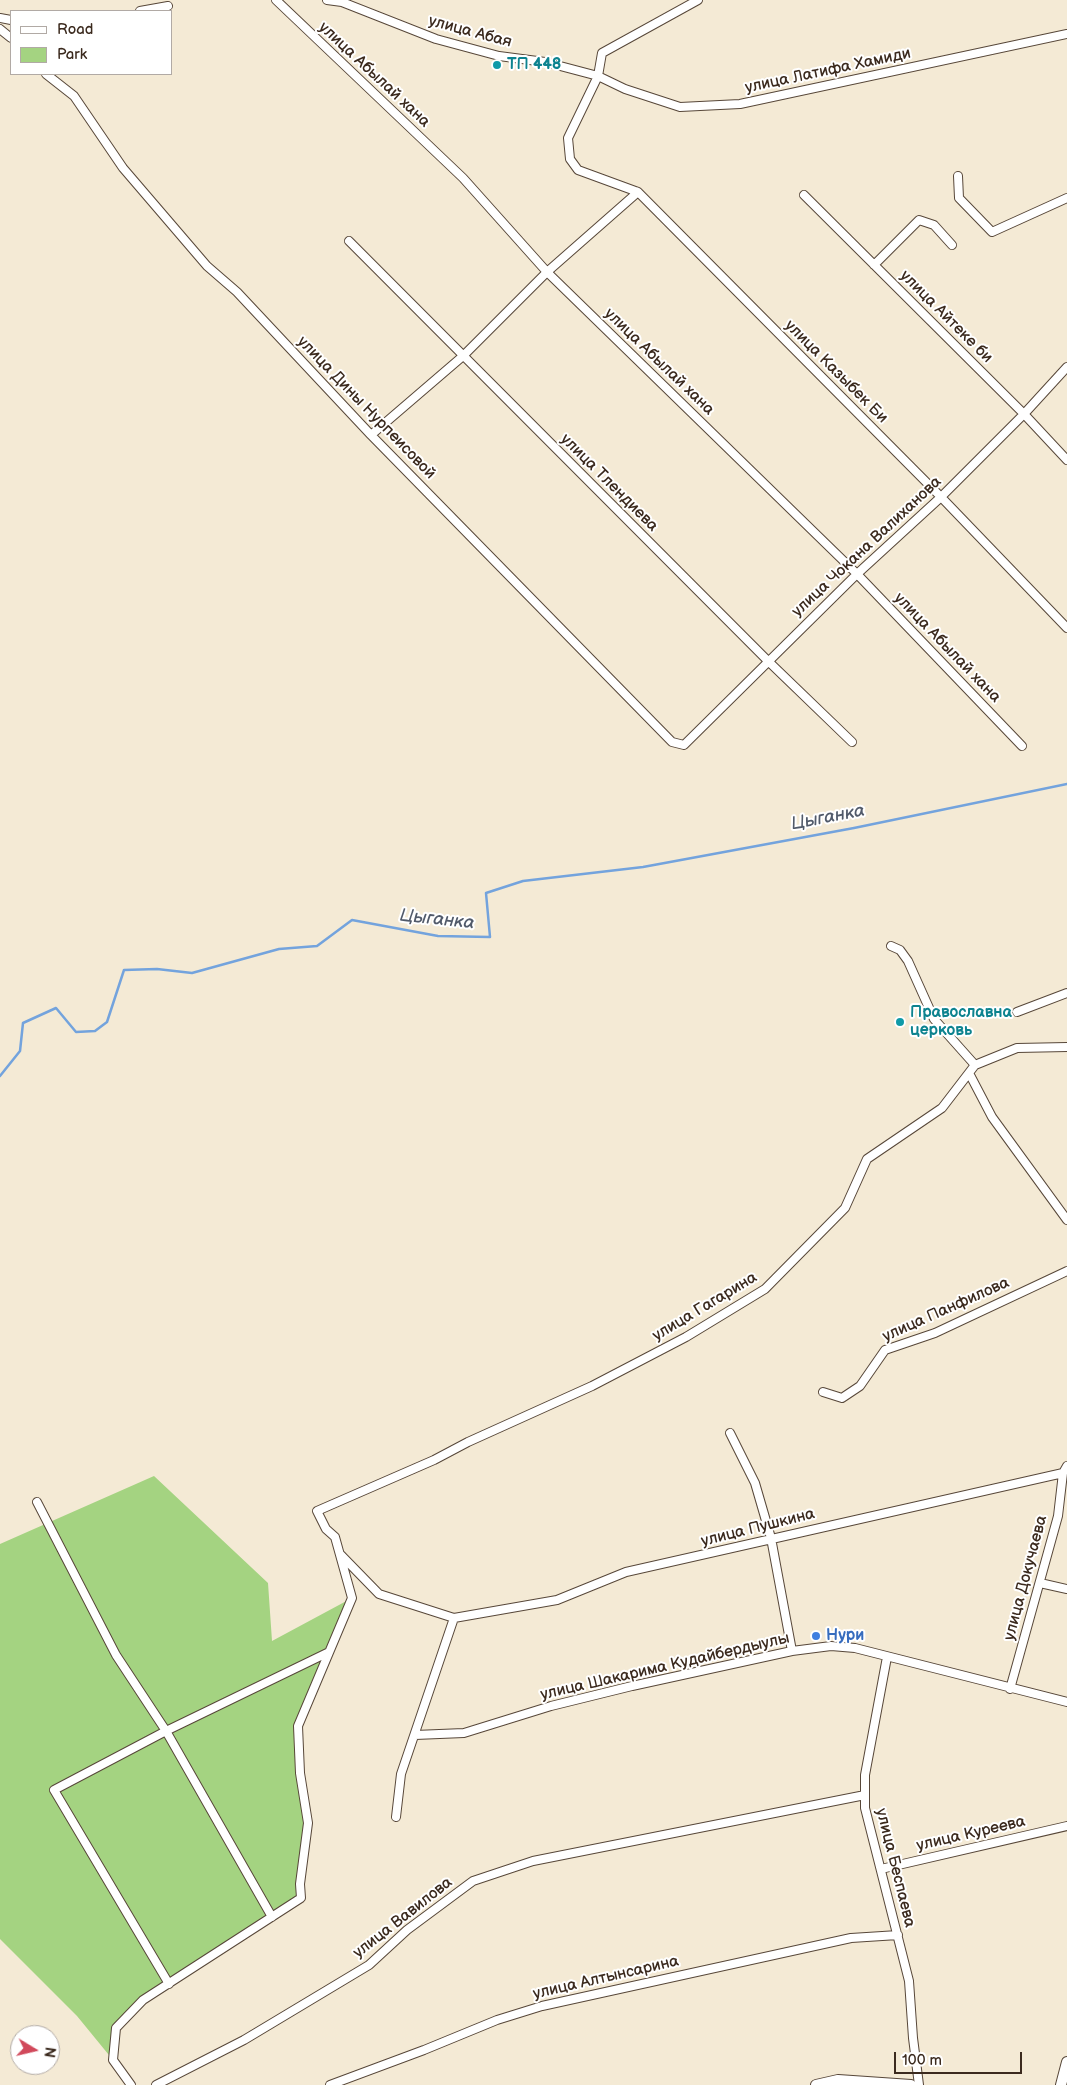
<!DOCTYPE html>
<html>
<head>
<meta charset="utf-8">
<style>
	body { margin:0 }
	#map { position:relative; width:1067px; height:2085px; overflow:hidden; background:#f4ead5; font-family:"Balsamiq Sans",sans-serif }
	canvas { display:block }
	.legend { position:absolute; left:10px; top:10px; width:162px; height:65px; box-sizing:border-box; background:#fff; border:1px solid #b1aaa5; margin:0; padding:6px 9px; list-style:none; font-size:15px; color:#3b2a1e }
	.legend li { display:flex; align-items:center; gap:10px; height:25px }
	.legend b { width:25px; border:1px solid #b1aaa5 }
	.north { position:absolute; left:10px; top:2025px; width:50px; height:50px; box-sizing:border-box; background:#fff; border:1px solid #b1aaa5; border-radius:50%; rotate:99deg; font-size:14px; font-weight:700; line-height:20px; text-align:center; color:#3b2a1e }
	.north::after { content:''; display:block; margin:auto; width:18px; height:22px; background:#d1495b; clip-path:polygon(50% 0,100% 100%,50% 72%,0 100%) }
	.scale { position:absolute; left:894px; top:2052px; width:128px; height:22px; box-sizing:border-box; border:2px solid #3b2a1e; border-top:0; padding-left:6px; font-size:15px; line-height:18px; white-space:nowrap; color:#3b2a1e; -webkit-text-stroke:4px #fff; paint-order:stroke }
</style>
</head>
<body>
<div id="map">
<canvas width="1067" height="2085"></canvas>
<ul class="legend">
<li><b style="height:6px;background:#fff"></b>Road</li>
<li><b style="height:14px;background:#a4d381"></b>Park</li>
</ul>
<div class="north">N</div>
<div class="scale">100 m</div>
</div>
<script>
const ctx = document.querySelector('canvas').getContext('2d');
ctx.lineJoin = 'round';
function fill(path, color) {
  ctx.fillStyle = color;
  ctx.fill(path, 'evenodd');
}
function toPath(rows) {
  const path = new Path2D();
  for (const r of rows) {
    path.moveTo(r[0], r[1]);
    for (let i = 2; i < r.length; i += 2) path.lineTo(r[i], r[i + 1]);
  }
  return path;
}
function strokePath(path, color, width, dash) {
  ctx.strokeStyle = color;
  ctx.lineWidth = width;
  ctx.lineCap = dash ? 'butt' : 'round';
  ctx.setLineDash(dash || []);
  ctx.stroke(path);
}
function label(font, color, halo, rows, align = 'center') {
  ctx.font = font + ' "Balsamiq Sans",sans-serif';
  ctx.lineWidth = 4;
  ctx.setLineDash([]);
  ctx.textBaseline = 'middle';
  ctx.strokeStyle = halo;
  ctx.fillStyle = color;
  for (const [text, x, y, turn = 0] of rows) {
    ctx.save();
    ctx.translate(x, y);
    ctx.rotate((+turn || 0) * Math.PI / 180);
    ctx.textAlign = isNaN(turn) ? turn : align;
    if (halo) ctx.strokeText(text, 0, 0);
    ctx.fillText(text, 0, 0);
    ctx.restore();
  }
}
fill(toPath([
	[154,1476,268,1583,272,1641,352,1598,298,1726,308,1823,301,1898,143,2000,116,2028,113,2060,77,2016,0,1939,0,1544]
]), '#a4d381');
strokePath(toPath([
	[0,1076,20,1051,23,1023,56,1008,76,1032,95,1031,107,1022,124,970,157,969,192,973,279,949,317,946,352,920,438,936,490,937,486,893,523,881,643,867,854,828,1067,784]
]), '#73a3dd', 2.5);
const minor = toPath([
	[276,0,463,178,547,272,857,574,1022,746],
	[327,0,342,2,436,39,499,56,545,62,598,76,625,89,680,107,740,104,1067,34],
	[698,0,602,53,598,76,568,138,570,159,578,170,638,192,941,497,1067,628],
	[140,11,168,6],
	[0,18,11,20],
	[0,29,11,38],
	[46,74,74,96,123,168,207,266,237,292,371,435,672,742,684,745,857,574,941,497,1024,414,1067,367],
	[958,176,959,198,992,232,1067,198],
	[804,195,1024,414,1067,460],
	[349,241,768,661,852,742],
	[874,265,919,220,934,225,952,245],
	[371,435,463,356,547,272,638,192],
	[891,946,900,950,908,961,934,1019,975,1065],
	[1017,1012,1067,993],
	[969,1073,992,1117,1067,1220],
	[823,1392,842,1398,860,1386,885,1350,935,1333,1067,1271],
	[730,1433,755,1483,771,1538,792,1651],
	[37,1502,116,1655,166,1731,327,1653],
	[340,1554,379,1594,454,1618,557,1600,626,1572,1063,1473,1067,1466],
	[1040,1583,1067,1589],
	[887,1657,865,1775,865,1808,909,1981,913,2038,919,2085],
	[1010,1689,1058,1516,1063,1473],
	[415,1735,464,1733,551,1706,632,1686,792,1651,831,1646,855,1648,1067,1702],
	[396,1817,401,1774,454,1618],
	[881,1869,1067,1826],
	[169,1984,54,1790,166,1731,272,1917],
	[131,2085,113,2060,116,2028,143,2000,301,1898,300,1884,308,1823,300,1773,298,1726,352,1598,335,1537,326,1529,317,1511,434,1460,468,1442,592,1386,686,1337,765,1289,845,1208,867,1159,942,1108,975,1065,1017,1048,1067,1047],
	[156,2085,244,2040,369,1965,407,1930,473,1881,533,1861,865,1795],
	[330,2085,424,2050,497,2020,542,2006,851,1938,898,1935]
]);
const tertiary = toPath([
	[816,2085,838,2080,911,2085],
	[1061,2085,1067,2062]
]);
strokePath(minor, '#574739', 10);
strokePath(tertiary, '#574739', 12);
strokePath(minor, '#fff', 8);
strokePath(tertiary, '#fff', 10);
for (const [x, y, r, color] of [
	[497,65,5,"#0f9aa8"],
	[900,1022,5,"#0f9aa8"],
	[816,1636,5,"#3f7fe0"]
]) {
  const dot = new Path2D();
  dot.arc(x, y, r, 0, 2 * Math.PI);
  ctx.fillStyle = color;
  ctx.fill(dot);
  strokePath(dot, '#fff', 2);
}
label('16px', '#3b2a1e', '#fff', [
	["улица Абая",470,32,15],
	["улица Латифа Хамиди",828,71,-12],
	["улица Абылай хана",374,75,43],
	["улица Айтеке би",946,317,45],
	["улица Абылай хана",659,362,44],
	["улица Казыбек Би",836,372,45],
	["улица Дины Нурпеисовой",366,408,46],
	["улица Тлендиева",609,483,45],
	["улица Чокана Валиханова",867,547,-43],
	["улица Абылай хана",947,648,46],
	["улица Гагарина",705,1307,-31],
	["улица Панфилова",946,1310,-24],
	["улица Пушкина",758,1528,-14],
	["улица Докучаева",1026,1578,-75],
	["улица Шакарима Кудайбердыулы",665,1667,-13],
	["улица Куреева",971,1834,-13],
	["улица Беспаева",895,1868,76],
	["улица Вавилова",403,1918,-38],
	["улица Алтынсарина",606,1978,-13]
]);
label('bold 16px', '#0d838f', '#fff', [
	["ТП 448",507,65],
	["Православна",910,1013],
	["церковь",910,1031]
], 'left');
label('bold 16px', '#366cbe', '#fff', [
	["Нури",826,1636]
], 'left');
label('italic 18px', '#515a6a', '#fff', [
	["Цыганка",828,818,-11],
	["Цыганка",437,920,6]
]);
</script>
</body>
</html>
